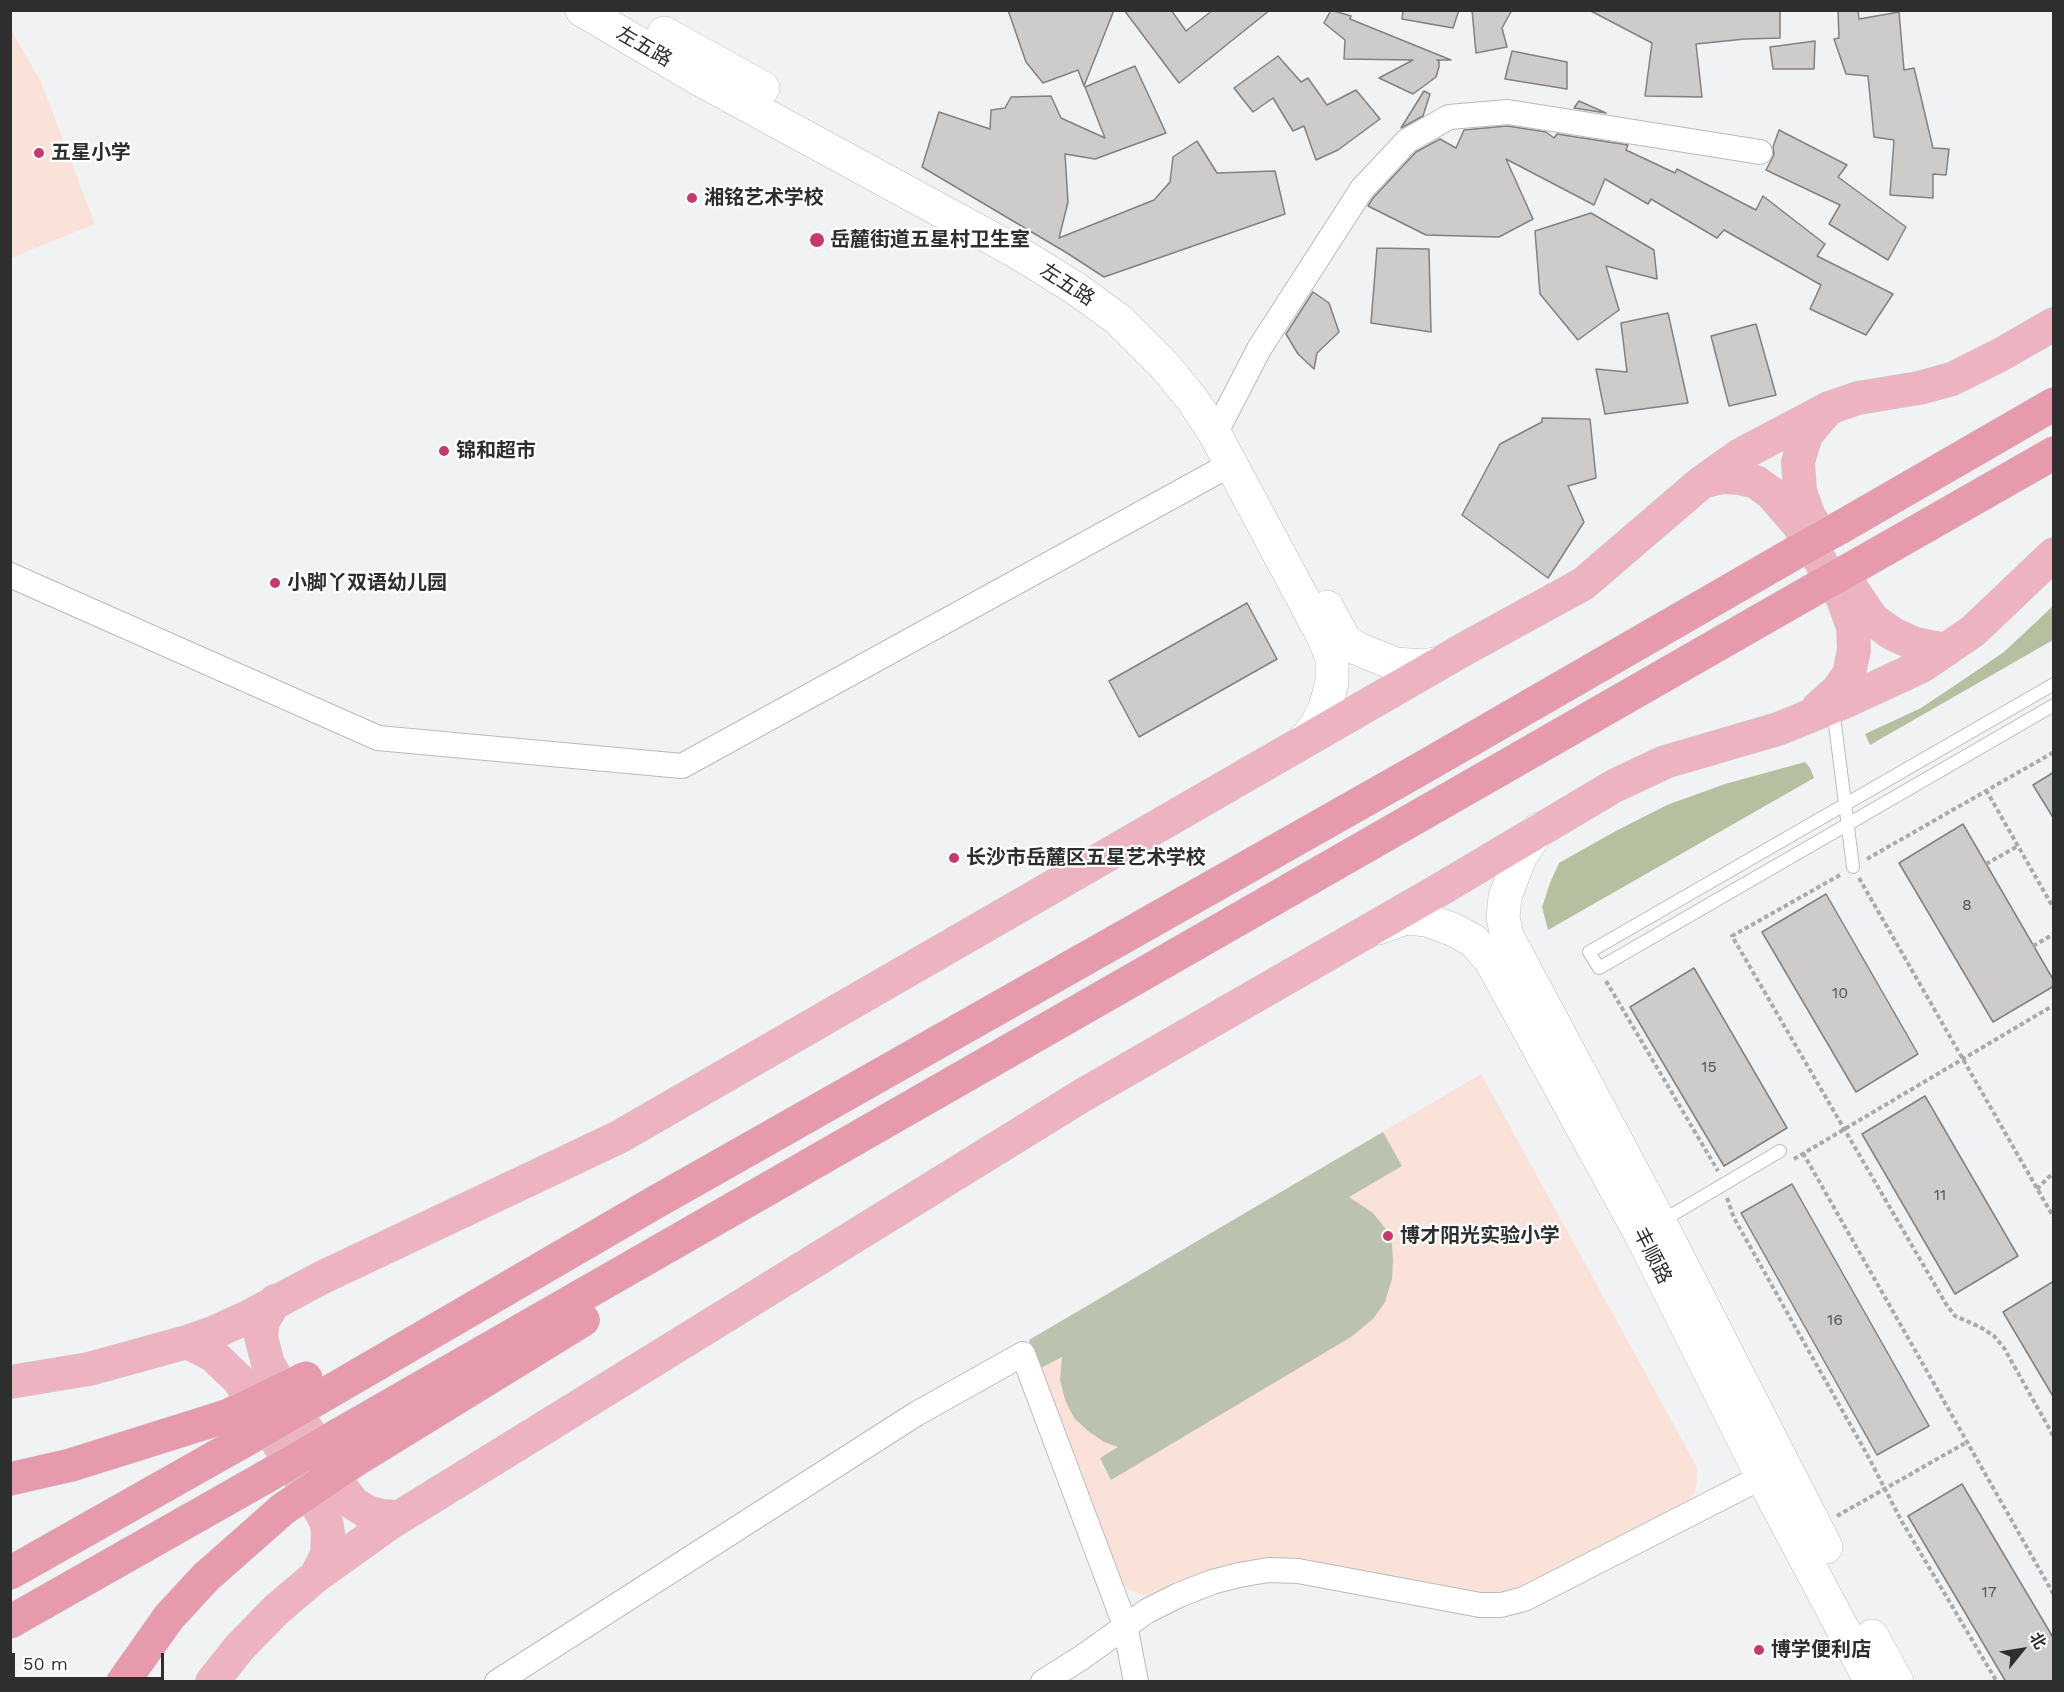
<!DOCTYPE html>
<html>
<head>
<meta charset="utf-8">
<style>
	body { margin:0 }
	#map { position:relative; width:2064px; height:1692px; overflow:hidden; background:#f0f2f4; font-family:"Work Sans","Noto Sans SC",sans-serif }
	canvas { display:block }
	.frame { position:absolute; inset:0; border:12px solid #2d2e2e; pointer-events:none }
	.north { position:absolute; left:1992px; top:1620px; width:60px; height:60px; -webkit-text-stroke:4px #fff; paint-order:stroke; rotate:60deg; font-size:16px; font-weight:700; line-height:24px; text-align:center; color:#2d2e2e }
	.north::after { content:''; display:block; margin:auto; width:21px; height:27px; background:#2d2e2e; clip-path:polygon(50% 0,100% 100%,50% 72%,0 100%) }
	.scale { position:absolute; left:12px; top:1653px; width:152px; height:27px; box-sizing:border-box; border:3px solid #2d2e2e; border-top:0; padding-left:8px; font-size:18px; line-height:21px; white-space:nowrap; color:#2d2e2e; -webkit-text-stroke:4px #fff; paint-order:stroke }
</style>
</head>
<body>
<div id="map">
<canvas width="2064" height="1692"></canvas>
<div class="frame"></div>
<div class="north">北</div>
<div class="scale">50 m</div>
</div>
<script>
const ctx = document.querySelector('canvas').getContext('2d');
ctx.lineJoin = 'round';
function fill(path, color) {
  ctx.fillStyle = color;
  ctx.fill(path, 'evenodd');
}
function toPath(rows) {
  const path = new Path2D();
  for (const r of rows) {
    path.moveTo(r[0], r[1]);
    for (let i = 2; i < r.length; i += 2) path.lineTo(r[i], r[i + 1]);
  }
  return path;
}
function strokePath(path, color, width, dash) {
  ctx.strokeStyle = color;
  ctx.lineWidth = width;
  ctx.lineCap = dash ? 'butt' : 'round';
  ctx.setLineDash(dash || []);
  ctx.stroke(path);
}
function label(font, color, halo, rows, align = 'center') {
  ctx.font = font + ' "Work Sans","Noto Sans SC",sans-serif';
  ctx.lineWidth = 4.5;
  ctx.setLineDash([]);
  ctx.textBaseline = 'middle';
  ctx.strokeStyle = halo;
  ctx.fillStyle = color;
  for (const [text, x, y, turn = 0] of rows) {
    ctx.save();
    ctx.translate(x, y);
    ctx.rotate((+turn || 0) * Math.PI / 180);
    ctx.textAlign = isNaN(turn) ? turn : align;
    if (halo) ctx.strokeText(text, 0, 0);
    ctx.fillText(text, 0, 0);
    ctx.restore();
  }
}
fill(toPath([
	[10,28,41,82,95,224,11,258],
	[1481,1074,1697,1467,1697,1480,1695,1493,1685,1504,1513,1591,1487,1595,1312,1563,1148,1597,1128,1589,1114,1574,1103,1550,1029,1340]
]), '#fbe2d9');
fill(toPath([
	[1383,1132,1402,1166,1349,1197,1373,1213,1385,1228,1392,1244,1393,1261,1392,1279,1385,1302,1373,1319,1351,1337,1111,1480,1100,1458,1118,1447,1104,1442,1088,1431,1074,1418,1065,1400,1060,1380,1062,1357,1039,1369,1029,1340]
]), '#bbc2ae');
fill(toPath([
	[2053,606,2053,640,1870,745,1865,734,1921,708,1960,682,2004,652],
	[1805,762,1810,768,1814,778,1548,930,1542,907,1550,883,1559,863,1614,832,1667,805,1725,784]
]), '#b6c0a0');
const building = toPath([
	[1008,10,1114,10,1084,86,1078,70,1043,83,1026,62,1008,10],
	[1124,10,1171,10,1186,31,1213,10,1270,10,1179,83,1124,10],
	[1331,10,1351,16,1350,19,1451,60,1437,60,1439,61,1439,67,1436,77,1413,94,1379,78,1413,60,1344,59,1345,40,1324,23,1331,10],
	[1403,10,1459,10,1453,28,1402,19,1403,10],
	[1472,10,1512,10,1502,28,1507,47,1476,53,1472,10],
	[1589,10,1780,10,1780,38,1745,39,1696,44,1702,97,1645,96,1652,43,1589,10],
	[1838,10,1858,10,1859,19,1899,12,1904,70,1914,68,1933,148,1949,149,1946,175,1933,174,1933,198,1890,195,1894,140,1874,137,1868,76,1846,74,1834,39,1839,38,1838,10],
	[1815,41,1814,69,1773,69,1770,47,1815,41],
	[1512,51,1567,62,1567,89,1505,79,1512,51],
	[1278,56,1301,82,1308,78,1327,105,1356,90,1380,119,1338,150,1316,160,1304,126,1293,131,1273,98,1253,112,1234,88,1278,56],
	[1135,66,1166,133,1095,159,1065,154,1068,202,1059,238,1154,200,1170,182,1173,157,1197,141,1217,173,1275,171,1285,214,1104,277,1067,253,922,167,939,112,990,129,991,110,1005,108,1011,97,1051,96,1061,118,1105,138,1085,87,1135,66],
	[1424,91,1430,94,1423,116,1401,128,1424,91],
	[1579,101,1606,113,1574,108,1579,101],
	[1507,126,1546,132,1554,138,1557,134,1628,145,1626,150,1675,173,1677,169,1756,210,1763,196,1825,244,1817,256,1893,294,1866,335,1810,309,1821,285,1724,230,1717,238,1651,199,1648,204,1605,179,1594,205,1506,159,1533,219,1499,237,1426,235,1368,206,1373,198,1416,152,1440,139,1456,148,1464,130,1507,126],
	[1779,130,1847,165,1838,177,1906,227,1888,260,1829,224,1840,205,1766,170,1774,155,1773,147,1779,130],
	[1591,213,1654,250,1657,279,1606,266,1619,310,1578,340,1540,294,1535,231,1591,213],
	[1377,248,1429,249,1431,332,1371,323,1377,248],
	[1313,292,1329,303,1339,332,1317,353,1314,369,1298,354,1286,334,1313,292],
	[1668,313,1688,403,1605,414,1596,369,1627,372,1621,323,1668,313],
	[1756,324,1776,395,1729,406,1711,336,1756,324],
	[1542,418,1590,419,1596,478,1568,486,1584,522,1548,578,1462,515,1500,444,1542,422,1542,418],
	[1247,603,1277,659,1139,737,1109,681,1247,603],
	[2054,772,2054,819,2033,785,2054,772],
	[1963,824,2054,981,2054,986,1993,1022,1899,863,1963,824],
	[1826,894,1918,1054,1856,1092,1762,932,1826,894],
	[1694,968,1787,1128,1724,1166,1630,1007,1694,968],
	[1925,1096,2018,1256,1955,1294,1862,1134,1925,1096],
	[1792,1184,1929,1426,1877,1455,1741,1213,1792,1184],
	[2054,1281,2054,1398,2003,1312,2054,1281],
	[1962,1484,2054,1639,2054,1682,2006,1682,1908,1516,1962,1484]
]);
fill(building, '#cecbcb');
strokePath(building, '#838080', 1.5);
const service = toPath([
	[2054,684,1589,952,1599,968,2054,705],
	[1833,708,1853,867],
	[1660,1222,1780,1151]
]);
const minor = toPath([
	[1215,434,1259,349,1362,189,1407,141,1449,117,1508,112,1760,152],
	[10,575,378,738,682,766,1231,464],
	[497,1682,916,1414,1023,1354,1125,1625,1136,1682],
	[1043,1682,1081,1658,1147,1611,1179,1595,1212,1582,1239,1575,1268,1570,1298,1571,1480,1605,1501,1605,1524,1599,1762,1477]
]);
const secondary = toPath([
	[582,10,699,79,1015,251,1075,288,1119,320,1164,365,1192,399,1215,434,1324,638,1332,658,1332,682,1325,708,1316,726,1302,743],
	[664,33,763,88],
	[1327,607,1344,639,1356,648,1395,664,1424,666,1440,663],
	[1539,829,1520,857,1505,897,1503,917,1507,936,1666,1234,1826,1547],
	[1378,928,1406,918,1427,920,1454,930,1474,941,1491,961,1641,1235,1762,1477,1871,1682],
	[1872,1636,1897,1682]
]);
const primary = toPath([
	[1702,482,1722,477,1739,478,1756,482,1771,493,1798,524,1842,597,1853,627,1854,650,1849,674,1837,691,1818,708],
	[1818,531,1808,514,1800,491,1798,462,1806,435,1827,410],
	[1850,586,1873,620,1893,634,1915,644,1946,650],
	[275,1301,263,1321,261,1337,268,1364,341,1487,353,1503,367,1512,382,1516,399,1517],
	[187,1342,213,1355,239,1380,318,1507,326,1521,328,1533,327,1555,316,1576],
	[10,1382,89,1369,187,1342,215,1332,248,1317,321,1278,619,1137,1468,647,1583,584,1702,482,1740,455,1829,408,1858,398,1919,388,1952,379,2000,355,2054,324],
	[212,1682,239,1648,276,1610,316,1576,390,1523,1083,1095,1441,889,1614,786,1665,762,1778,729,1842,703,1922,666,1973,631,2054,554]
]);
const trunk = toPath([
	[1841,527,2054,404],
	[1863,562,2054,453],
	[317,1399,654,1203,1422,768,1798,551],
	[340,1434,1820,586],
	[354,1461,583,1320],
	[10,1479,71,1465,227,1416],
	[10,1573,242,1442],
	[10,1622,262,1479],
	[123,1682,169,1617,206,1577,283,1509]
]);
strokePath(service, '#b8babc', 14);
strokePath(minor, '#b8babc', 26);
strokePath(secondary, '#b8babc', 34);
strokePath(primary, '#cdcdcd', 34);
strokePath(trunk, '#cdcdcd', 34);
strokePath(toPath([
	[1986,790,2054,909],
	[1867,859,2054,752],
	[1986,864,2018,846],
	[1840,875,1732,936,1946,1304,1955,1316,1980,1327,1994,1336,2004,1348,2054,1437],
	[1859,878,2054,1218],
	[2033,946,2054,934],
	[1606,981,1718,1171],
	[1803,1153,2054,1595],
	[1794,1159,2054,1005],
	[2037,1189,2054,1172],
	[1727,1198,1734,1218,1869,1458,1901,1520,1997,1682],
	[1837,1516,1967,1442]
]), '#a8aaab', 4, [4.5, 3]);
strokePath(service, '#fff', 12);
strokePath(minor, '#fff', 24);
strokePath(secondary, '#fff', 33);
strokePath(primary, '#edb3c1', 33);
strokePath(trunk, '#e79aac', 33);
const trunkBridge = toPath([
	[1798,551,1841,527],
	[1820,586,1863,562],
	[227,1416,306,1378],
	[242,1442,317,1399],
	[262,1479,340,1434],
	[283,1509,354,1461]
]);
strokePath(trunkBridge, '#cdcdcd', 34, []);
strokePath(trunkBridge, '#e79aac', 33);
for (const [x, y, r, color] of [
	[39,153,6,"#c5396b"],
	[692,198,6,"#c5396b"],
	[817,240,8,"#c5396b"],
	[444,451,6,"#c5396b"],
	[275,583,6,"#c5396b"],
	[954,858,6,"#c5396b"],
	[1388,1236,6,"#c5396b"],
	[1759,1650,6,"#c5396b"]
]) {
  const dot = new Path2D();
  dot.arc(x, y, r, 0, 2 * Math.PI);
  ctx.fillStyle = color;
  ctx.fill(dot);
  strokePath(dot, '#fff', 2);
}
label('16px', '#555', null, [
	["8",1967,905],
	["10",1840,993],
	["15",1709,1067],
	["11",1940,1195],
	["16",1835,1320],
	["17",1989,1592]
]);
label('20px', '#2d2e2e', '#fff', [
	["左五路",644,47,30],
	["左五路",1067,285,33],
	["丰顺路",1652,1256,63]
]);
label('bold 20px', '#2d2e2e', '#fff', [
	["五星小学",51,153],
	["湘铭艺术学校",704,198],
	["岳麓街道五星村卫生室",830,240],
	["锦和超市",456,451],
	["小脚丫双语幼儿园",287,583],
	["长沙市岳麓区五星艺术学校",966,858],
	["博才阳光实验小学",1400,1236],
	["博学便利店",1771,1650]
], 'left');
</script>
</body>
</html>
